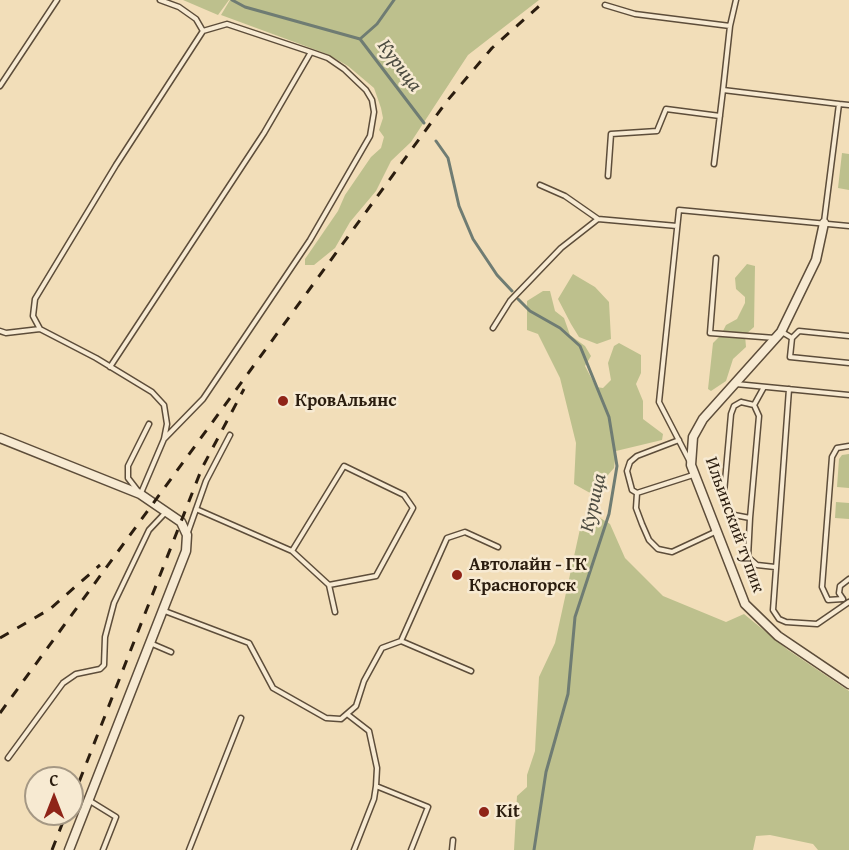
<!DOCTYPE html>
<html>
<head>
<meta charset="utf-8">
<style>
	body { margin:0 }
	#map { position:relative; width:849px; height:850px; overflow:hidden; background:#f2deb9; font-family:"Gentium Book Plus",serif }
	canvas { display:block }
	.north { position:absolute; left:24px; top:766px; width:60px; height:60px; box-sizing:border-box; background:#f7ead2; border:2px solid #a59884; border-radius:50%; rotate:0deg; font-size:16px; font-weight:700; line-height:24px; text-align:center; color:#2b1d0f }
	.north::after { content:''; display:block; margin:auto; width:21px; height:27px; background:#8f2418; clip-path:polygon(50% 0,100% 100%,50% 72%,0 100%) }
</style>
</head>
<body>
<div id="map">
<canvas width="849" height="850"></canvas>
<div class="north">С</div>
</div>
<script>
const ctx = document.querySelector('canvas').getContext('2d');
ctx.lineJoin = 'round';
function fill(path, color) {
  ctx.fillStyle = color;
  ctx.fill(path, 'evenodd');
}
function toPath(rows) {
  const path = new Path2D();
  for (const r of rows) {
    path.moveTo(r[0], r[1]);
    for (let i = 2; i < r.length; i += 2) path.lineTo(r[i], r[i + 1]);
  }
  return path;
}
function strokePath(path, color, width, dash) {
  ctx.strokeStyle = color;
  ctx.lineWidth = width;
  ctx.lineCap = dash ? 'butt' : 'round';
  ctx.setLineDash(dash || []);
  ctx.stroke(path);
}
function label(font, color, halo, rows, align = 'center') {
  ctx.font = font + ' "Gentium Book Plus",serif';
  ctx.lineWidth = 5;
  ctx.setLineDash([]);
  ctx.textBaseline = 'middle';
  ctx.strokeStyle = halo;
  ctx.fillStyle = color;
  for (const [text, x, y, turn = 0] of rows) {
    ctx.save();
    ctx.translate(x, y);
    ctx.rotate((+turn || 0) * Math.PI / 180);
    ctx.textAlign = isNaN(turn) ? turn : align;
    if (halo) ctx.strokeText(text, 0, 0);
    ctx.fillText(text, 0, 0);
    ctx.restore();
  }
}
fill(toPath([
	[183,0,229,0,218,15],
	[230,0,539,0,468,55,411,142,391,161,376,191,350,222,335,248,314,265,305,265,305,259,338,211,345,195,371,157,381,148,384,137,379,130,383,118,381,108,374,88,348,66,327,54,221,15],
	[842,153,849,154,849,190,838,188],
	[747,264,755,266,754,327,745,335,746,347,733,359,726,381,711,391,708,389,713,343,721,335,726,325,737,319,745,303,745,297,736,289,735,278],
	[573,274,595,287,609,302,611,339,597,344,579,337,571,324,558,299],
	[543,291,550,291,555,311,564,318,570,335,585,346,591,356,585,366,596,387,603,388,611,380,608,363,614,346,619,343,641,355,641,373,636,384,643,401,643,419,663,434,662,440,616,451,614,468,602,482,603,493,599,498,574,484,576,443,560,378,538,334,527,330,527,301],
	[849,454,849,488,837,487,839,459,842,455],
	[836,502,849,503,849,519,835,518],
	[589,511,610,524,625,558,663,596,726,622,744,614,788,650,849,691,849,850,818,850,813,844,770,835,756,836,753,850,514,850,517,796,527,787,527,775,535,751,539,677,555,643,580,529]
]), '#bdc08d');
strokePath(toPath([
	[232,0,245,7,360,39],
	[360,39,424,123],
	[360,39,377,24,394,0],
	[436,141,448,158,459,206,473,239,497,275,512,291],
	[518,299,530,311,560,328,580,346,609,417,617,466,609,514,575,617,568,694,546,772,534,850]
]), '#6f7c73', 3);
const lane = toPath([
	[160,0,179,7,196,19,203,31],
	[605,5,635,14,730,26,723,90],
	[730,26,736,0],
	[0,86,57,0],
	[714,164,723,90,839,104],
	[608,176,611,134,657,131,666,109,720,116],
	[540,185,565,196,598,219],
	[824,222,839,104,849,105],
	[716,258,710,333,775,338],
	[493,328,510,301,561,248,598,219,677,226],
	[40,329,33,316,35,299,116,165,203,31,227,24,311,52],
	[0,331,6,333,40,329,96,358,152,392,164,405,167,424,164,439,141,493],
	[782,332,792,338,790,357,849,363],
	[792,338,799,331,849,336],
	[110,367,264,133,311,52,328,58,344,69,366,90,372,100,374,112,370,136,310,240,203,399,164,439],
	[736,384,849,395],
	[789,389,773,610,779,619,786,622,817,624,849,602],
	[741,402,754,405,759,416,750,518,729,514,723,504,731,414,734,406,741,402],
	[754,405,764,387],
	[679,440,637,456,630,462,627,471,632,490,637,493,693,475],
	[690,462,659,402,679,210,849,226],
	[138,491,128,478,128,466,149,424],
	[637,493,636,508,642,524,649,540,658,549,672,552,715,532],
	[196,509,292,551,329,585,335,612],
	[750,518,748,557,757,565,775,567],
	[188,532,206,481,230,435],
	[292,551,344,466,404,495,413,508,376,576,329,585],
	[843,599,828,600,822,587,832,457,837,448,849,446],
	[843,599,839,593,840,586,849,579],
	[162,610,249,643,273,688,326,718,341,719,356,706,364,681,382,648,401,641,447,538,465,532,498,547],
	[401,641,471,671],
	[150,643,171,652],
	[347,714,369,731,377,768,376,786,428,807,411,850],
	[8,758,63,683,76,674,100,669,104,665,105,637,114,603,149,530,165,513],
	[90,801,116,817,103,850],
	[189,850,241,718],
	[354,850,374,799,376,786],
	[452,850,453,840]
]);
const street = toPath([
	[824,223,816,260,781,332,703,419,693,437,691,465,745,604,778,636,849,684],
	[0,438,140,494,181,522,187,535,186,551,69,850]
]);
strokePath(lane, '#5d4d3a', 7);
strokePath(street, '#5d4d3a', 11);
strokePath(lane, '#f7ead2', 4);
strokePath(street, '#f7ead2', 8);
strokePath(toPath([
	[0,638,50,609,100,565],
	[0,713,447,101,492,48,546,0],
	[72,800,202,468,244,389],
	[52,850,66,814]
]), '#2b1d0f', 3, [10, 10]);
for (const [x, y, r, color] of [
	[283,401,6,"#8f2418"],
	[457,575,6,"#8f2418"],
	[484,812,6,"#8f2418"]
]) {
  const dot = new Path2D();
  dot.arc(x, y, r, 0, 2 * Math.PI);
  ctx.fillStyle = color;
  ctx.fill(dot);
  strokePath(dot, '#f7ead2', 2);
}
label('bold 18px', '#2b1d0f', '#f7ead2', [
	["КровАльянс",295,401],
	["Автолайн - ГК",469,565],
	["Красногорск",469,586],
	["Kit",496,812]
], 'left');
label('18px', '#2b1d0f', '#f7ead2', [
	["Ильинский тупик",734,525,70]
]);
label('italic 20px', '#4d4c41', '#f7ead2', [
	["Курица",399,66,53],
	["Курица",594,503,-77]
]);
</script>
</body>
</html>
